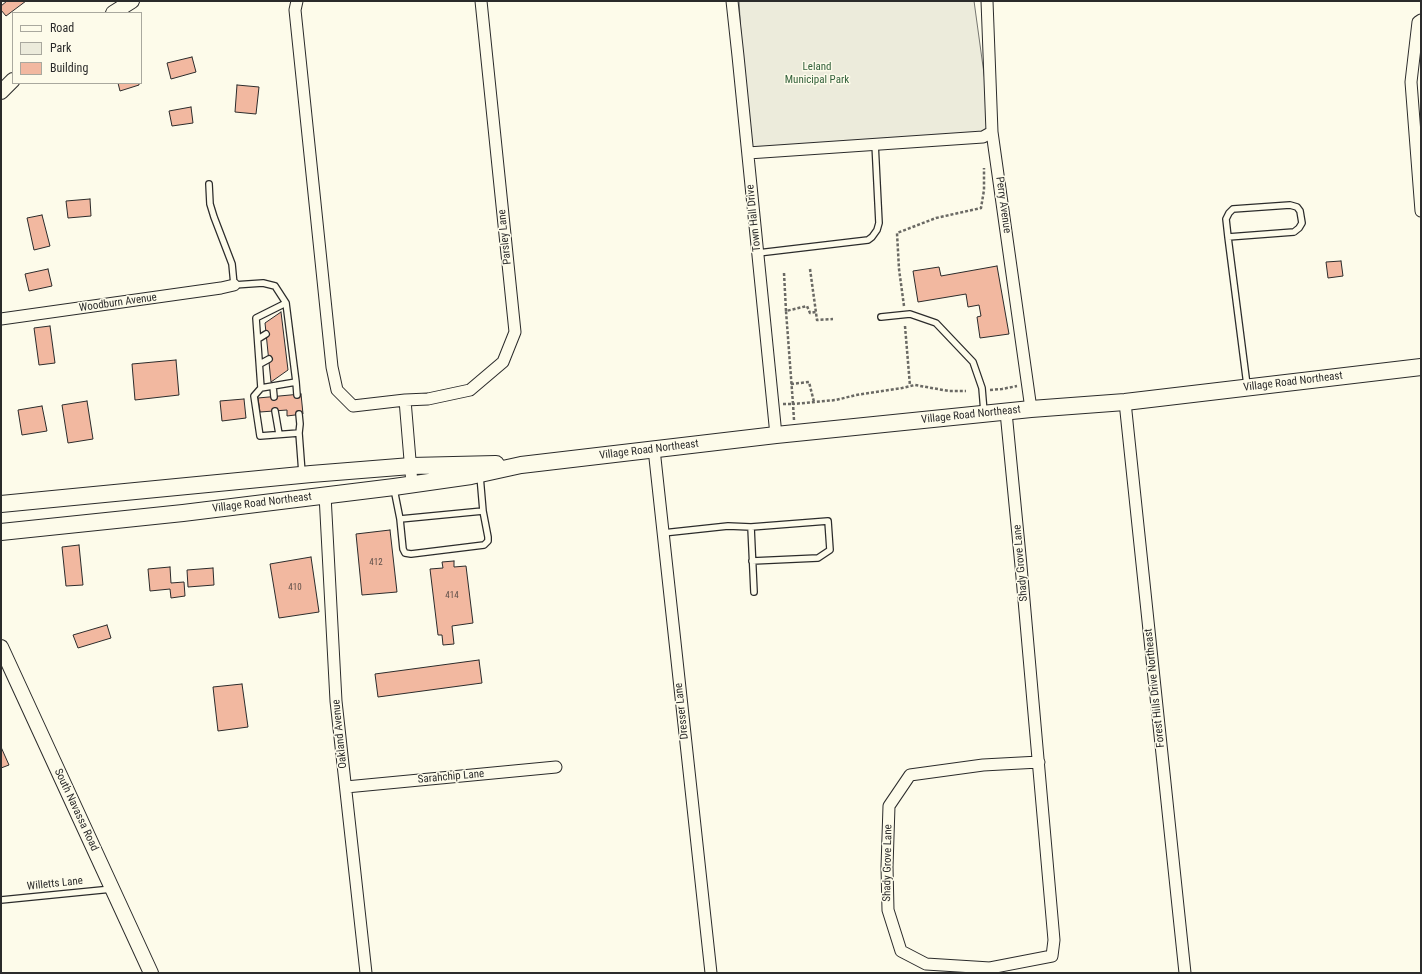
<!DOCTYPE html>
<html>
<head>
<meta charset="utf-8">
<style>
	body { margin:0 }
	#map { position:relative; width:1422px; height:974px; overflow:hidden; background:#fdfbea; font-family:"Roboto Condensed",sans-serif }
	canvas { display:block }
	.frame { position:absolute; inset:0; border:2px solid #2b2b2b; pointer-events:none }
	.legend { position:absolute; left:12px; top:12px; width:130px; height:72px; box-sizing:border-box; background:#fdfbea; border:1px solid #a9a89e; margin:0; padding:5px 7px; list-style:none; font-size:12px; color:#2b2b2b }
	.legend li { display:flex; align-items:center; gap:8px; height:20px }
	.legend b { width:20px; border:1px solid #a9a89e }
</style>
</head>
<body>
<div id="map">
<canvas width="1422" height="974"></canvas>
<div class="frame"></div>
<ul class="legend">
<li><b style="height:5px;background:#fdfbea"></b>Road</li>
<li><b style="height:11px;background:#ecebdb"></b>Park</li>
<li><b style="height:11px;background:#f2b8a0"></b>Building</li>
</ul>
</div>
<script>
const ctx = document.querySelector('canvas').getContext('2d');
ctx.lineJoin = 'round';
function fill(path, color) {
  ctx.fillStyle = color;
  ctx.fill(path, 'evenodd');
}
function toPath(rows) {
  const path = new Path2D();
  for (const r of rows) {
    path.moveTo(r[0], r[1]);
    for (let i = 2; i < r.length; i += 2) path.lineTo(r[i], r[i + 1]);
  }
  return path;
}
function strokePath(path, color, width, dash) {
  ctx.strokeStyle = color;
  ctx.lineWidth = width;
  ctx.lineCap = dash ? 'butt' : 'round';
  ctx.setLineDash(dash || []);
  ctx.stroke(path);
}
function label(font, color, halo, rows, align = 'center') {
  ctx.font = font + ' "Roboto Condensed",sans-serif';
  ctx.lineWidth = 3;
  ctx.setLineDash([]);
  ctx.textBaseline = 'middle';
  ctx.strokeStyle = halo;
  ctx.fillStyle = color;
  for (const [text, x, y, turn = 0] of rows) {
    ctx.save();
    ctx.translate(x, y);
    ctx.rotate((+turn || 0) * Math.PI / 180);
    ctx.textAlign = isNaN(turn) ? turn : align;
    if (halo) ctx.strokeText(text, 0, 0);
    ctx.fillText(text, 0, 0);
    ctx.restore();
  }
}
const green = toPath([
	[739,1,974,1,992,132,748,153,739,1]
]);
fill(green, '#ecebdb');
strokePath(green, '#74746e', 1);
const building = toPath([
	[7,1,26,1,6,16,1,10,1,6,7,1],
	[192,57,196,72,171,79,167,63,192,57],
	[118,83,139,83,139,85,120,91,118,83],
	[237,85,259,87,256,114,235,112,237,85],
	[191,107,193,123,172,126,169,111,191,107],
	[90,199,91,216,68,218,66,201,90,199],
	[42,215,50,246,34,250,27,218,42,215],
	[1341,261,1343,276,1328,278,1326,262,1341,261],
	[997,266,1009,334,980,338,977,317,981,316,979,305,968,307,966,294,918,302,913,271,939,267,941,276,997,266],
	[48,269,52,286,29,291,25,274,48,269],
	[281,312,288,370,271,382,265,323,281,312],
	[50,326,55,363,39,365,34,328,50,326],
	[176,360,179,395,135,400,132,364,176,360],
	[301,394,303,414,287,416,287,410,260,412,258,398,301,394],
	[244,399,246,418,222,421,220,401,244,399],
	[87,401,93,439,68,443,62,405,87,401],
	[42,406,47,431,22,435,18,410,42,406],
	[390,530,397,592,362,595,356,534,390,530],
	[79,545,83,585,66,586,62,547,79,545],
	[311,557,319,612,279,618,270,564,311,557],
	[454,561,454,567,466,566,473,623,452,626,454,644,443,645,442,635,438,635,430,569,443,568,442,562,454,561],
	[170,567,171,583,184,582,185,596,171,598,170,589,150,591,148,569,170,567],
	[213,568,214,585,188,587,187,570,213,568],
	[107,625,111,638,78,648,73,635,107,625],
	[479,660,482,683,378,697,375,674,479,660],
	[242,684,248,727,218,731,213,687,242,684],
	[1,747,9,765,1,768,1,747]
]);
fill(building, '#f2b8a0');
strokePath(building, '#2b2b2b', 1);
const service = toPath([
	[209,184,210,204,214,217,232,264,234,285,263,283,275,286,286,303,296,382,261,388,254,396,260,436,299,433,302,473],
	[1228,237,1294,232,1299,228,1302,223,1300,211,1297,207,1290,205,1233,209,1229,213,1226,219,1228,237,1247,385],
	[758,253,868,240,872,237,877,230,879,223,875,143],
	[881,317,910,314,936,323,973,362,982,388,984,412],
	[258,339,266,334],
	[260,364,269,359],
	[296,382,297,395],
	[273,386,274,397],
	[261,388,256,318,286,303],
	[275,411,279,434],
	[299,414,300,424,299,433],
	[394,489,400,519,483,511,480,476],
	[400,519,403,549,405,553,411,554,484,545,488,541,488,537,483,511],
	[751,527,828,521,830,550,818,558,752,561],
	[663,533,728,526,751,527,754,592],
	[1,900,112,889]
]);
const minor = toPath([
	[297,1,295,10,332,367,337,390,353,406,405,400,428,399,470,390,503,362,515,332,481,1],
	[732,1,738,56,776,435],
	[987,1,992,132,1031,409],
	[1421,20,1418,22,1411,82,1421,211],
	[748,153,983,137,992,132],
	[1,319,221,288,234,285],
	[405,400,412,484],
	[1125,402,1185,973],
	[1006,412,1021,566,1054,940,1052,956,990,968,926,964,901,951,888,910,887,867,889,806,910,775,983,765,1039,762],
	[654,449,711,973],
	[325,495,336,701,366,973],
	[346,787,556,767]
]);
const tertiary = toPath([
	[113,13,132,1],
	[1,92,13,80],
	[1,647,151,973]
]);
const secondary = toPath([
	[1,504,311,474,411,466,496,464],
	[1,532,183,513,394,487,471,476,521,465,776,435,1031,409,1125,402,1421,367]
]);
strokePath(service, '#2b2b2b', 8);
strokePath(minor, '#2b2b2b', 13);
strokePath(tertiary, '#2b2b2b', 16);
strokePath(secondary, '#2b2b2b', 18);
strokePath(toPath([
	[810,269,817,320,833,319],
	[784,273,786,311],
	[904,306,899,269,897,233,936,218,981,208,984,190,984,168],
	[905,326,910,386],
	[791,384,809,382,814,402],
	[990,390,1002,389,1017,386],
	[783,404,793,404,786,311,807,306,810,313,816,312],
	[794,420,793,404,836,400,856,395,902,388,915,385,949,391,966,391]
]), '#6a6964', 2.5, [3, 2]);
strokePath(service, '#fdfbea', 5.5);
strokePath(minor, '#fdfbea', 11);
strokePath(tertiary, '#fdfbea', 14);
strokePath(secondary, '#fdfbea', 16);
label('9px', '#5d4e48', null, [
	["412",376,563],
	["410",295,588],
	["414",452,596]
]);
label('11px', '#34623c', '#fdfbea', [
	["Leland",817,67],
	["Municipal Park",817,80]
]);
label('11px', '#2b2b2b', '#fdfbea', [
	["Perry Avenue",1003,205,82],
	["Town Hall Drive",754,218,-96],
	["Parsley Lane",505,237,-96],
	["Woodburn Avenue",118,303,-8],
	["Village Road Northeast",1293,382,-7],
	["Village Road Northeast",971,415,-6],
	["Village Road Northeast",649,450,-7],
	["Village Road Northeast",262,503,-7],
	["Shady Grove Lane",1021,563,-95],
	["Forest Hills Drive Northeast",1155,688,-96],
	["Dresser Lane",682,711,-96],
	["Oakland Avenue",340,734,-96],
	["Sarahchip Lane",451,777,-5],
	["South Navassa Road",76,810,65],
	["Shady Grove Lane",888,863,-89],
	["Willetts Lane",55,884,-6]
]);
</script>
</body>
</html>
